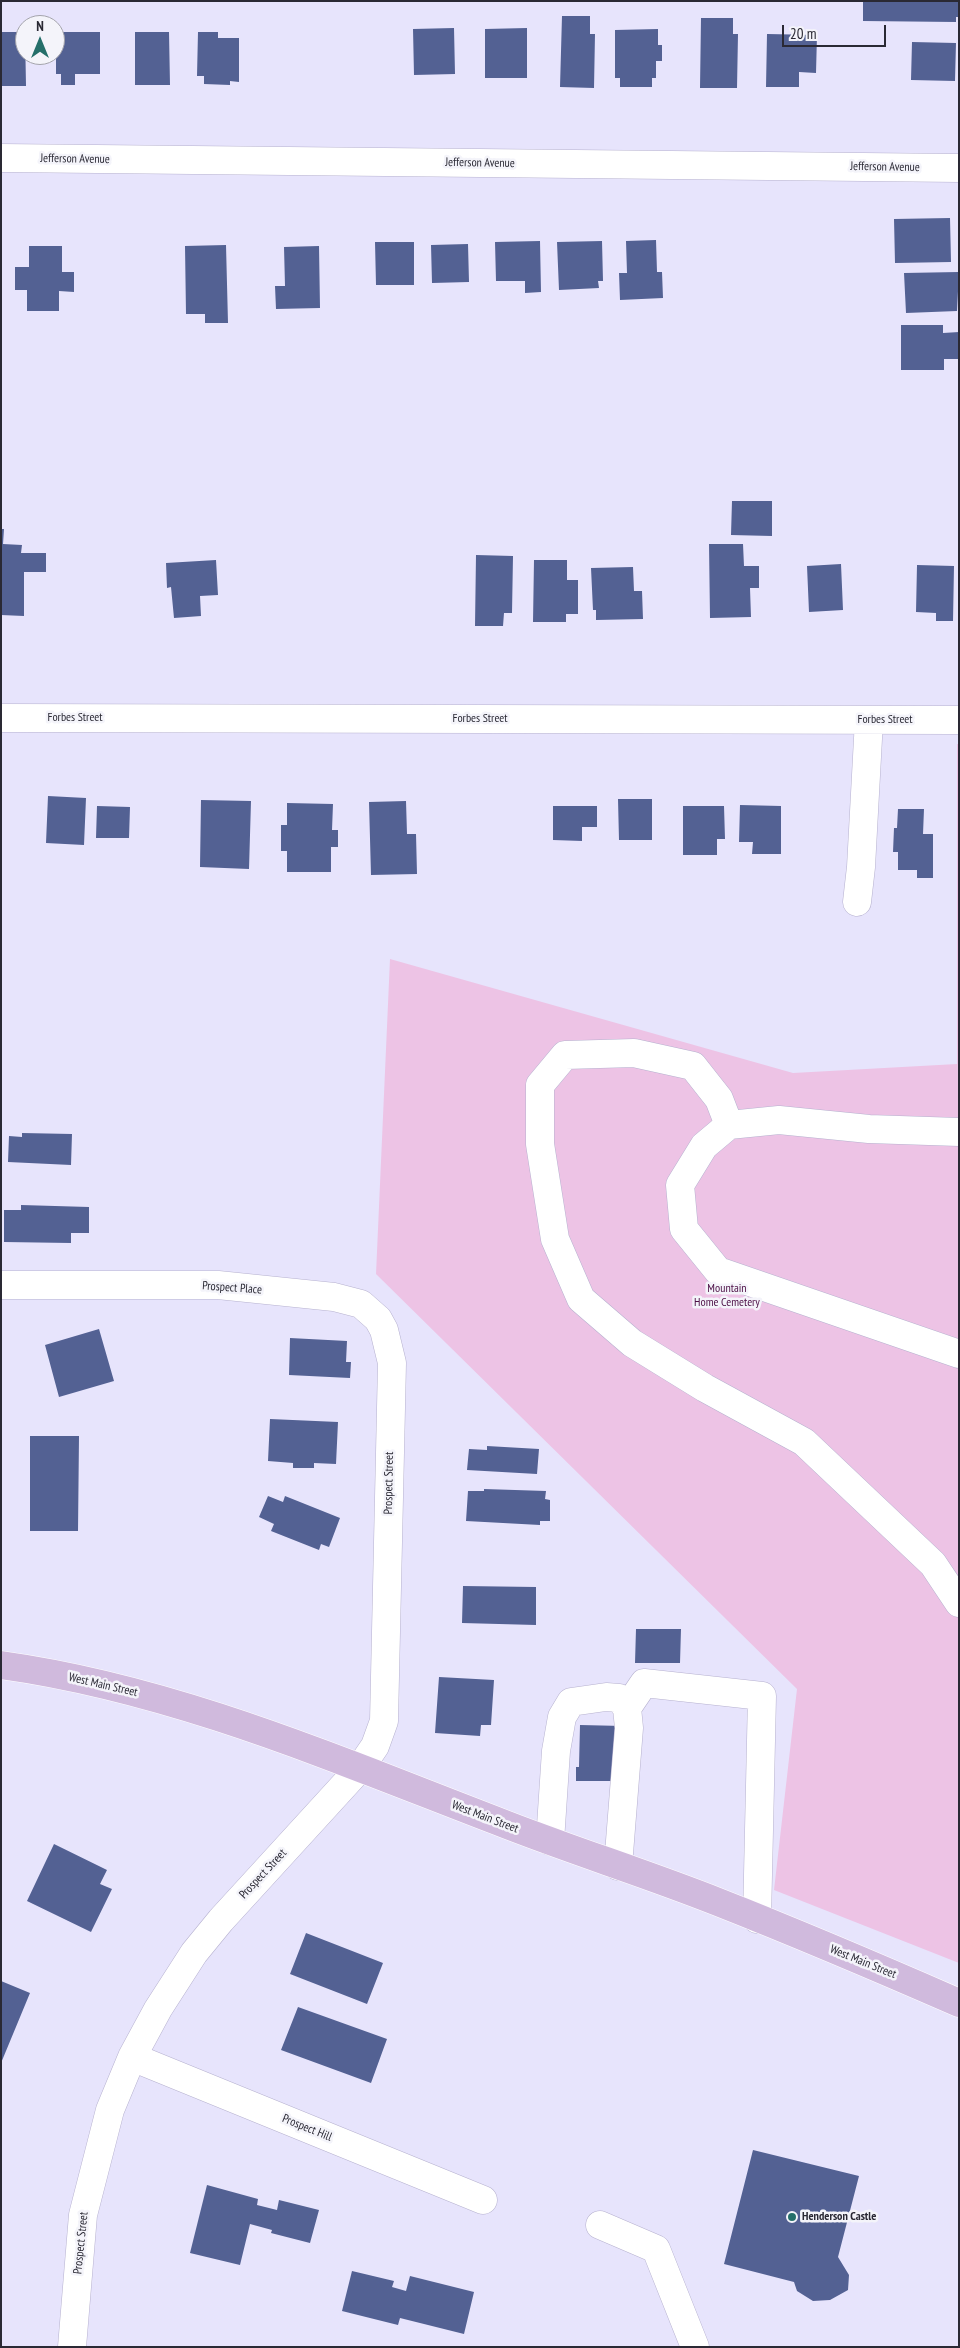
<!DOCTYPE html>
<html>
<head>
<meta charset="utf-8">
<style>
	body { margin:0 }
	#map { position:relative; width:960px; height:2348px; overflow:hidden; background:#e7e4fc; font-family:"PT Sans Narrow",sans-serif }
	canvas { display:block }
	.frame { position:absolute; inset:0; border:2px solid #2a2934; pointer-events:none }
	.north { position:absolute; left:15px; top:15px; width:50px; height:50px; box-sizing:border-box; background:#f4f4fa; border:1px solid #a3a3ab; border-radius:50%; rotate:0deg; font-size:14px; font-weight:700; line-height:20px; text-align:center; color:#2a2934 }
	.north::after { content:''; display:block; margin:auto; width:18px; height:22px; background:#256f6a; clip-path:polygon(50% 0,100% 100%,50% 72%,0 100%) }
	.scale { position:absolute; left:782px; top:25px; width:104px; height:22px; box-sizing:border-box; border:2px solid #2a2934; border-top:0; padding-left:6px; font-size:15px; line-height:18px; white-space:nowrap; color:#2a2934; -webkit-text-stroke:4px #f4f4fa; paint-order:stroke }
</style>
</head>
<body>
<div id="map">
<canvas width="960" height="2348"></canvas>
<div class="frame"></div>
<div class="north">N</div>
<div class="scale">20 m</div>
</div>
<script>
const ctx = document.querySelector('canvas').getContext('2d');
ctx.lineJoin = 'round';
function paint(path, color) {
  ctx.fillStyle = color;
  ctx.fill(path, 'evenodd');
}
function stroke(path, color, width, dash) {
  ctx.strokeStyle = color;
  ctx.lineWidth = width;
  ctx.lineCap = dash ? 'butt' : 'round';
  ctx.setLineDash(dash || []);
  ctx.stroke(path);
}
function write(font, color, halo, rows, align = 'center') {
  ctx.font = font + ' "PT Sans Narrow",sans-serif';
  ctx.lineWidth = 5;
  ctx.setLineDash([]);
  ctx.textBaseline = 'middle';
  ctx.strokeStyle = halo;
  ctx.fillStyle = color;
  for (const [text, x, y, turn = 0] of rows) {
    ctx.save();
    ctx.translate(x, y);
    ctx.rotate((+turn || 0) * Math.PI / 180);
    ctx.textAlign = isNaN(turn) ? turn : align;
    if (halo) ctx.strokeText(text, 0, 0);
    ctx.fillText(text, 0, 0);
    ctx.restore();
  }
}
paint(new Path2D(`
	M957,744h2v1219l-185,-73 23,-201 -421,-415 14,-315 403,114 164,-9z`), '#edc3e5');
paint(new Path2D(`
	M863,1h96v16h-3v5l-93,-1z
	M562,16h28v18h5l-1,54 -34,-1z
	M701,18h32v16h5l-1,54h-37z
	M454,28l1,46 -41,1 -1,-46z
	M527,28v50h-42v-49z
	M658,29v16h4v16h-6v17h-4v9h-32v-9h-5v-48z
	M1,32h24l1,54h-25z
	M56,32h44v42h-25v11h-14v-11h-5z
	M135,32h34l1,53h-35z
	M198,32h20v6h21v44l-9,-1v4l-26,-1v-8h-7z
	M767,34l50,1 -1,38 -17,-1v15h-33z
	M912,42l44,1 -1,38 -44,-1z
	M950,218l1,44 -56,1 -1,-44z
	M656,240l1,32h5l1,26 -43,2 -1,-27h8l-1,-32z
	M540,241l1,51 -16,1v-12h-29l-1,-39z
	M602,241l1,40h-5l1,7 -40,2 -2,-48z
	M375,242h39v43h-38z
	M468,244l1,38 -37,1 -1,-38z
	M226,245l2,78h-23v-9h-19l-1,-68z
	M29,246h33v26h12v20l-15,-1v20h-32v-21h-12v-23h14z
	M319,246l1,62 -44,1 -1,-23h10l-1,-39z
	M959,272l-2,39 -51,2 -2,-40z
	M901,325h42v8l16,-1v27h-15v11h-43z
	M732,501h40v35l-41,-1z
	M1,529h3l-1,15 19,1 -1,8h25v19h-22v44l-23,-1z
	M709,544h34l1,22h15v22h-9l1,29 -41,1z
	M476,555l37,1 -1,57h-8l-1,13h-28z
	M216,560l2,35 -18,1 1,20 -27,2 -3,-31 -4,1 -1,-25z
	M534,560h33v20h11v34h-12v8h-33z
	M841,564l2,46 -34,2 -2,-46z
	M917,565l37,1 -1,55h-17v-8l-20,-1z
	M633,567l1,24h8l1,28 -47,1v-10h-3l-2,-42z
	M48,796l38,2 -2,47 -38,-2z
	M618,799h34v41h-33z
	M201,800l50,1 -2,68 -49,-2z
	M406,801l1,33h9l1,40 -46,1 -2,-73z
	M287,803l46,1 -1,26h6v17h-7v25h-44v-21h-6v-26h6z
	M740,805l41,1v48h-29l1,-12h-14z
	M97,806l33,1 -1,31h-33z
	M553,806h44v21h-15v14l-29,-1z
	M683,806h41l1,33h-8v16h-34z
	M898,809h26l-1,25h10v44h-16v-8h-19v-18h-5l1,-24h3z
	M22,1133l50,1 -1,31 -63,-3 1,-26 13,1z
	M21,1205l68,2v26h-18v10l-67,-1v-32h17z
	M99,1329l15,52 -55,16 -14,-52z
	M290,1338l57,3 -1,21h5l-1,16 -61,-3z
	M270,1419l68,3 -2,42 -22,-1v5h-21v-5l-25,-2z
	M30,1436h49l-1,95h-48z
	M487,1446l52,3 -2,25 -70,-4 2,-21 18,1z
	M484,1489l62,2 -1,8 5,1v21h-10v4l-74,-4 2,-30h16z
	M268,1496l15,6 2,-6 55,22 -11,29 -8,-3 -2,6 -48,-19 3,-7 -15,-7z
	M463,1586l73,1v38l-74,-2z
	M636,1629h45l-1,34h-45z
	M439,1677l55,3 -3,45h-10l-1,11 -45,-3z
	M580,1725l43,1 -11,55h-36v-14h3z
	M54,1844l53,26 -7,14 12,5 -21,43 -64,-31z
	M306,1933l77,30 -16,41 -77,-30z
	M1,1981l29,12 -29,70z
	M298,2007l89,32 -16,44 -90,-33z
	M753,2150l106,26 -21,81 11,18 -1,15 -18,10 -17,1 -16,-10 -3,-9 -70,-18z
	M207,2185l51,14 -1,6 20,5 2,-10 40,10 -9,33 -39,-10 1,-3 -22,-6 -10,41 -50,-12z
	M352,2271l42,10 -2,6 14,4 4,-15 64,16 -10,42 -64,-16 -2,7 -56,-14z`), '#536193');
const minor = new Path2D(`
	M1,158l958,10
	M1,718l958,2
	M857,902l4,-35 8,-147
	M729,1125l-10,-26 -26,-33 -59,-13 -69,2 -25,30v59l15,95 26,60 51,44 73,45 99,54 129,122 26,39
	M959,1132l-90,-3 -90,-9 -50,5 -25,21 -24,39 4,44 34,42 241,83
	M1,1285h217l116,12 27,7 17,15 6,11 8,33 -8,358 -9,25 -15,22 -139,152 -27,33 -36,56 -26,48 -22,53 -27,105 -11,132
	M627,1708l17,-25 118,13 -5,223
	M550,1841l6,-90 6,-34 9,-15 35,-5 13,1 8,10 2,20 -11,138
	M132,2057l351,143
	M600,2225l56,24 39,98`);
const major = new Path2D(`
	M1,1665c173,24 334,94 496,156 73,29 148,52 221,81 81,32 161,66 241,101`);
stroke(minor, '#b6b1cf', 29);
stroke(major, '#fff', 29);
stroke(minor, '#fff', 28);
stroke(major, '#d0badd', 28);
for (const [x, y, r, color] of [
	[792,2217,5,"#256f6a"]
]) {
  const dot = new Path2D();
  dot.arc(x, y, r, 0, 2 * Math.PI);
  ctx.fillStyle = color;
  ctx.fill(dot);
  stroke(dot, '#f4f4fa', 2);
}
write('12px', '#2a2934', '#f4f4fa', [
	["Jefferson Avenue",75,159,1],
	["Jefferson Avenue",480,163,1],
	["Jefferson Avenue",885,167,1],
	["Forbes Street",75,718],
	["Forbes Street",480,719],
	["Forbes Street",885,720],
	["Prospect Place",232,1288,4],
	["Prospect Street",389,1483,-89],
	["West Main Street",103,1685,13],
	["West Main Street",485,1817,21],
	["Prospect Street",263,1874,-47],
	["West Main Street",863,1962,22],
	["Prospect Hill",307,2128,22],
	["Prospect Street",81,2243,-84]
]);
write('12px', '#4d1046', '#f4f4fa', [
	["Mountain",727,1289],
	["Home Cemetery",727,1303]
]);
write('bold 12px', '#2a2934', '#f4f4fa', [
	["Henderson Castle",802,2217]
], 'left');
</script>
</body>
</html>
